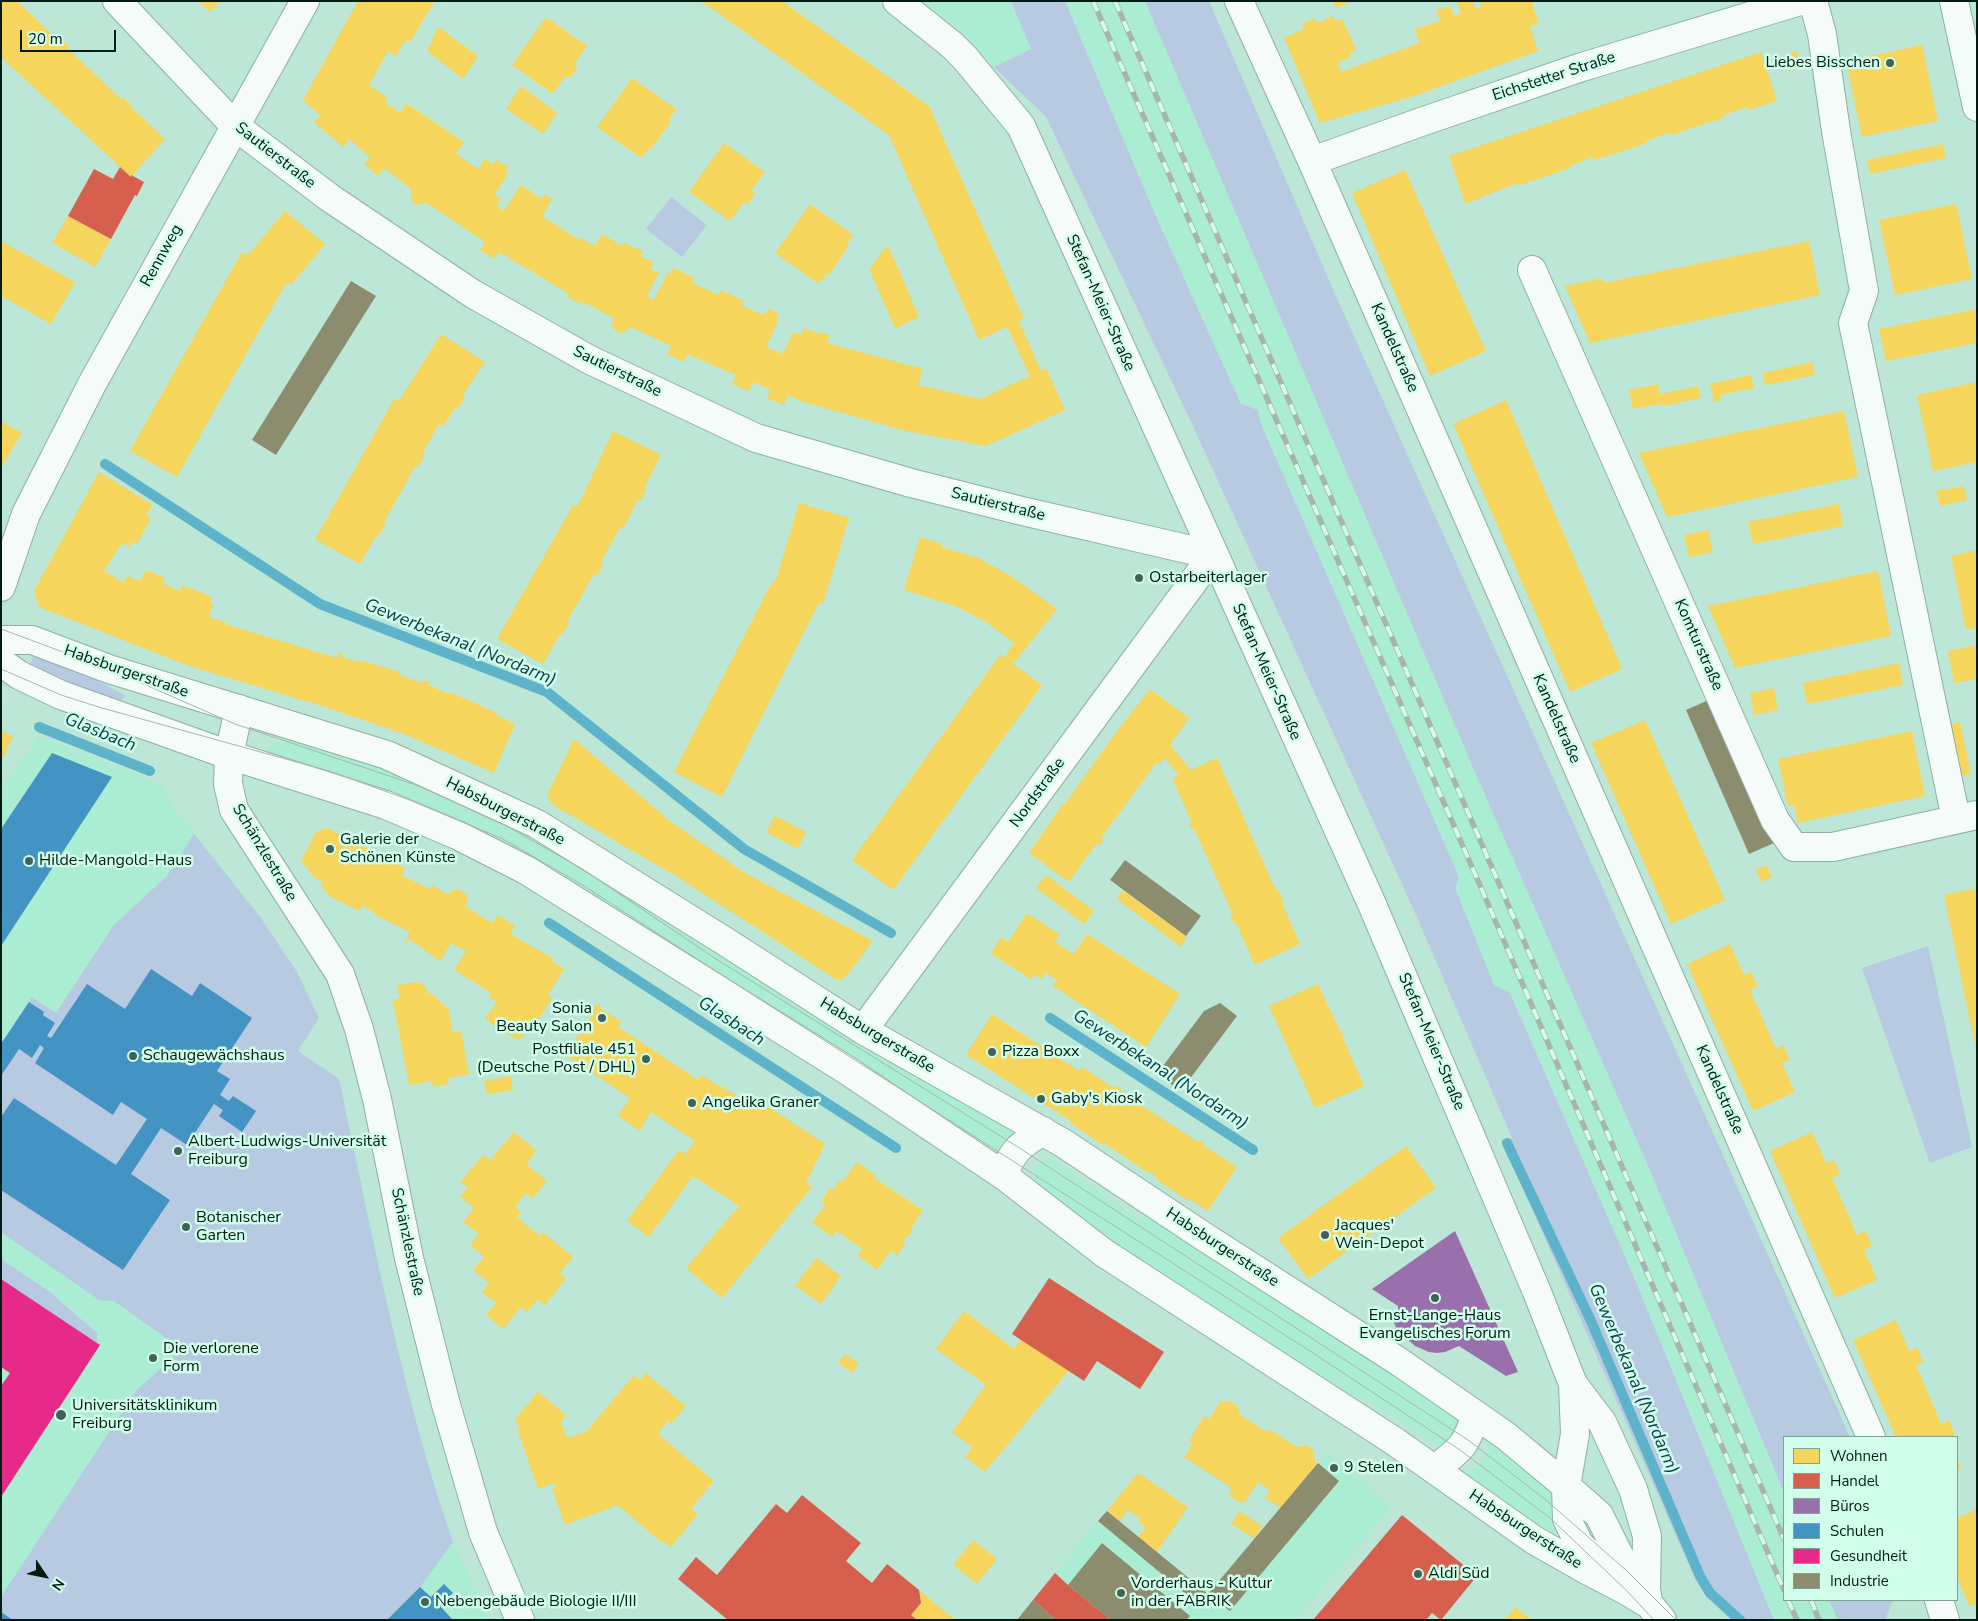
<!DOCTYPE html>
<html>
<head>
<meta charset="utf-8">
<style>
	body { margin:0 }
	#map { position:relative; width:1978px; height:1621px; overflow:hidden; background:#bce6d6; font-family:"Nunito Sans",sans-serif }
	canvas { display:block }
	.frame { position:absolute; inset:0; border:2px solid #001b11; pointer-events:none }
	.legend { position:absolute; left:1783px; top:1436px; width:175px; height:165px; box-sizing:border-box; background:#d1feeb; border:1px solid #7da394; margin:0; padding:6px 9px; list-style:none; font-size:15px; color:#001b11 }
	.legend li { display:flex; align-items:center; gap:10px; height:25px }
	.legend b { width:25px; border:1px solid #7da394 }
	.north { position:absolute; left:20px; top:1551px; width:50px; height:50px; -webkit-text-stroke:4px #d1feeb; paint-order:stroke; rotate:124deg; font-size:14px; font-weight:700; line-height:20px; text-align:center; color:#001b11 }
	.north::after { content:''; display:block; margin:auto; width:18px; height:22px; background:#001b11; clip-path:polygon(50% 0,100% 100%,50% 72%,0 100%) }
	.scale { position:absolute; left:20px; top:30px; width:96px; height:22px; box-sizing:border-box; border:2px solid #001b11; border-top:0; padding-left:6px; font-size:15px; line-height:18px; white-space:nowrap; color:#001b11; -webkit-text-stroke:4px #d1feeb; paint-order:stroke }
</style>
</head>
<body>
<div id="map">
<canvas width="1978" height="1621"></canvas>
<div class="frame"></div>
<ul class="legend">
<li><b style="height:14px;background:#f6d55c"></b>Wohnen</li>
<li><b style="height:14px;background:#d6604d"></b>Handel</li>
<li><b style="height:14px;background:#9970ab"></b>Büros</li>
<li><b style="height:14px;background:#4393c3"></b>Schulen</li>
<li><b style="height:14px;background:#e7298a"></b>Gesundheit</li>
<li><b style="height:14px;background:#8c8c6e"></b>Industrie</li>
</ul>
<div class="north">N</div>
<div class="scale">20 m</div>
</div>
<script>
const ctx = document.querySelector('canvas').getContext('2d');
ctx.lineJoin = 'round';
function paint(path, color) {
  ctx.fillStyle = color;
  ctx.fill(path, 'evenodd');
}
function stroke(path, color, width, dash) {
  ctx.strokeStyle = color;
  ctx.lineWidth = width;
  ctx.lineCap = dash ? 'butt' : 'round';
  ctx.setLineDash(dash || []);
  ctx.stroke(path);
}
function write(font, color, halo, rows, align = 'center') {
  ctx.font = font + ' "Nunito Sans",sans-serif';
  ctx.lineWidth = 5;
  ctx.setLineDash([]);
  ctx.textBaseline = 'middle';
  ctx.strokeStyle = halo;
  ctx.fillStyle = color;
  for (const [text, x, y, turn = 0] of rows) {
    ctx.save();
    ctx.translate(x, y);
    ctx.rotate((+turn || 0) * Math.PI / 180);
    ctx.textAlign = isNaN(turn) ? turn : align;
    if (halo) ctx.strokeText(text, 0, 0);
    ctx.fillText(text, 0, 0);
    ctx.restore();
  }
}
paint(new Path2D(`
	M922,1h89l20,48 -37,18 -34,-37z
	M1065,1h80l330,771 174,396 135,324v108h45l9,20h-64l-141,-345 -122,-282 -17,-8 -39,-97 4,-11 -198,-453 -3,-14 -17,-6 -87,-192z
	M38,736l124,49 8,17 91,116 36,54 22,46 -21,33 41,28 64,294 32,116 18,53 36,78h-488v-829z
	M293,737l108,35 90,39 291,177 191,121 44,23 -23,29 -434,-281 -297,-128 8,-8z
	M1051,1159l89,61 5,-8 307,196 6,14 -3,10 -8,10 -11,2 -69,-44 -21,-4 -231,-147 -81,-62 -1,-17 4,-5 8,-5z
	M1493,1438l60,47 -2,10v18l11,34 -101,-73 14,-6 6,-5z
	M1328,1454l63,53 -96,113h-278l81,-99 101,83z`), '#aaedd3');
paint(new Path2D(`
	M1011,1h54l89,211 87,192 17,6 3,14 198,453 -4,11 39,97 16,8 123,282 141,345h-43l-26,-25 -10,-16 -192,-436 9,-5 -95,-221 -224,-491 -147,-309 -52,-50 37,-18z
	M1145,1h64l126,293 515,1143h-66v55l-135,-324 -174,-396z
	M671,197l36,28 -25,32 -36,-28z
	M36,649l87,45 1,4 -3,2 -53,-14 -41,-15z
	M194,834l67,84 36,54 22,46 -21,33 41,28c33,155 62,312 114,463l-33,45 -33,33h-386v-23l135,-206 36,-33 8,-10 -66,-47 -15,-1 -98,-68v-188l31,-47 24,16 58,-88 53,-49z
	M1928,946l44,201 -42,16 -68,-195z
	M1,1259l49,33 47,41v10l-96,-64z
	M1829,1600h64l-8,20h-47z`), '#b8c9e2');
paint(new Path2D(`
	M1,1h16l42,40 2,-2 9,8 -2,2 53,50 2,-2 9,9 -1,1 34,32 -34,38 -130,-120z
	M198,1h22l-10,11z
	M358,1h77l-25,41 -4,-3 -10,17 -8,-5 -19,34 18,13 -2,4 15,11 6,-10 58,39 -8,12 22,15 7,-10 8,5 4,-4 12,8 -4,4 3,2 -14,21 7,5 -4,6 7,5 17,-26 21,14 3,-5 7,6 -10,16 37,24 1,-2 15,8 7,-12 20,12 2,-3 19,8 -2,5 13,7 -4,6 9,4 -12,23 7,4 14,-28 2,2 3,-6 22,10 -3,5 27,12 2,-5 23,11 -2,5 22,9 5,-7 10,6 -3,6 2,1 -12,26 17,7 10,-22 8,3 3,-7 16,6 1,-2 9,4 -3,7 96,26 -5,16 62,14 50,-23 -23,-49 -28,13 -90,-205 -188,-134h81l147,105 95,213 -5,2 22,50 5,-3 19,42 -79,36 -80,-15 -103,-29 -15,-7 -4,10 -17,-7 3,-9 -17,-7 -4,9 -17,-7 4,-9 -49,-21 -3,8 -17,-8 4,-8 -40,-19 -8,6 -6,-1 -5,-5 1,-9 -29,-16 -2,3 -14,-8 1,-3 -70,-42 -5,7 -14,-9 5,-8 -58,-39 -10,2 -6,-5v-11l-27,-21 -6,8 -14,-12 6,-7 -21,-18 -6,8 -29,-25 6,-7 -17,-15z
	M1333,1h19l-16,7z
	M1460,1h13l2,8 6,-2 -1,-6h56l-4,2 7,20 -9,3 8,25 -124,45 -94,27 -36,-85 20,-9 -2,-5 13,-6 2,5 16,-7 3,6 6,-3 14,30 -6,4 1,4 -13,5 3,10 78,-29 -4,-14 25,-8 -4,-11 14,-4 4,9 7,-1 -4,-12z
	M546,17l41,29 -13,18 4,3 -8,11 -4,-3 -13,19 -41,-29z
	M438,27l40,29 -15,23 -36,-28z
	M1922,45l16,76 -76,16 -16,-76z
	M1797,51l5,16 -12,4 -5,-17z
	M1761,52l16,49 -29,9 -1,-3 -23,8v3l-26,8 -26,9 -1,-3 -25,9 1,2 -52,17 -1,-3 -25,9 1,2 -53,18v-3l-52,21 -16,-48z
	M632,78l44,31 -7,11 2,2 -20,27 -2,-1 -8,10 -44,-31z
	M521,86l36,27 -14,21 -37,-25z
	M724,143l41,29 -14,19 4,3 -7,10 -4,-2 -14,19 -41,-29z
	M1943,144l3,14 -76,16 -3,-14z
	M1405,170l81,181 -56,25 -78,-183z
	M810,204l43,31 -7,11 2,1 -19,28 -2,-2 -8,11 -44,-31z
	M1956,204l16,75 -77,16 -16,-75z
	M285,211l40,33 -34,41 -3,-3 -3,3 -108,192 -47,-26 112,-199 6,3z
	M68,216l43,23 -16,28 -43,-24z
	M1,241l74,41 -24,42 -50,-28z
	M1809,241l11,54 -230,48 -25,-57 37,-8 1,5z
	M888,245l31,72 -24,11 -26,-59z
	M1977,309v34l-91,18 -7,-32z
	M441,334l44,28 -23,34 3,2 -7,10 -2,-1 -13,19 -4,-2 -17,30 3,1 -7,12 -2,-2 -32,57 2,1 -8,14 -2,-1 -16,28 -44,-24v-2l78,-139 5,2z
	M1812,362l3,13 -50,10 -3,-12z
	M1751,375l3,13 -34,7 1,5 -7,2 -4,-18z
	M1977,382v80l-44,9 -16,-76z
	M1658,384l2,10 38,-8 3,12 -38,8 -1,-2 -29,5 -4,-19z
	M1506,400l116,269 -52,23 -117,-268z
	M1844,411l14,66 -191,40 -28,-64z
	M1,421l21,12 -21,35z
	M613,431l48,24 -17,33 3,1 -7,12 -2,-1 -15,29 -3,-2 -19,35 3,1 -7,13 -3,-2 -27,48 2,1 -6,11 -2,-1 -18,31 -46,-25 76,-134 5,1z
	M99,472l54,33 -7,10 5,3 -14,26 -5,-2 -3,5 -7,-4 -18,28 20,12 3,-7 13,5 6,-11 19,8 -2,6 17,7 3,-6 29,12 -2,6 3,2 -4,12 17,5 -1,2 112,34 2,-5 4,1 -1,3 18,5v-2l40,12 -1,3 23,8 2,-3 6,2 -2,3 21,9 1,-2 47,21 -1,2 19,9 -21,49 -90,-39 -85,-29 -130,-39 -150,-59 -5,-16z
	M1964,486l3,14 -27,6 -4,-15z
	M799,503l50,15 -26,86 -4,-2 -97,195 -48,-25 98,-190 3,1z
	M1839,504l4,22 -90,18 -5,-22z
	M1708,530l5,22 -24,5 -5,-22z
	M920,537l22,7 -1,3 37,11 33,18 46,33 -44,55 29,21 -149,205 -41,-30 148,-205 4,3 10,-15 -28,-21 -28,-15 -54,-17z
	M1977,550v78l-11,2 -15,-74z
	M1878,571l13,65 -156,32 -27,-62z
	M1977,645v34l-23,4 -6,-32z
	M1899,663l4,22 -96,19 -4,-21z
	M1774,688l4,22 -24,5 -4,-22z
	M1150,689l39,29 -19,27 21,25 26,-12 59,133 2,-2 6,13 -2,1 18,41 -45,21 -20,-44h-3l-2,-5 3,-1 -39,-87 -3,1 -2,-5 3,-1 -20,-45 7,-2 -14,-18 -5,6 -3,-2 -56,76 3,2 -4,5 -3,-2 -28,39 -40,-29 34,-49 1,1 50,-70z
	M1645,720l80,180 -54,24 -80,-181z
	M1960,722l11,52 -15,3 -10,-52z
	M1,731l12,5 -12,26z
	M1912,731l13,65 -127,27 -4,-18 -6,1 -10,-47z
	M574,739l97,83 74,51 128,68 -28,37 -5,2 -5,-1 -159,-103 -123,-71 -4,-5 -1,-7z
	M775,816l31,16 -8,17 -32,-17z
	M327,828l78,40 -3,8 28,13 2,-4 16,10 3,-4 7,-2 8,5 2,8 -3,4 27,17 6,-8 17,11 -5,8 43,24 -2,2 13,9 -16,26 4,3 -19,31 -5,-3 -9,15 -34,-22 12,-17 -8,-5 2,-4 -37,-23 12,-19 -15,-8 -11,18 -31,-22 -3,5 -2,-1 6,-11 -29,-14 -19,-13 -3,6 -30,-15 -8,-11 2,-3 -8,-4 -14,-17 15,-29z
	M1767,865l5,12 -11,5 -5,-12z
	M1046,875l48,36 -10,13 -48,-36z
	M1977,888v161l-1,1 -32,-155z
	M1123,890l64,47 -6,10 -64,-48z
	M1027,913l33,22 -5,7 19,12 13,-20 93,60 -34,53 -93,-61 4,-6 -12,-7 -4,6 -7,-4 -3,4 -40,-25 10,-17 7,5z
	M1730,944l14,31 7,-3 7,15 -8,3 26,59 7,-4 7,15 -8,3 13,29 -42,19 -66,-147z
	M416,982l9,3 3,9 3,-1 18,17 4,23 8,-2 8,43 -21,4 1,6 -16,3 -1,-6 -23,4 -16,-85 7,-2 -3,-13z
	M1318,984l22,47 1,-1 3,8h-1l21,48 -49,22 -46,-102z
	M600,1004v4l22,14 -4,5 80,53 3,-5 45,26 4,-6 75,49 -19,39 6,4 -90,111 -36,-30 53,-62 -46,-30 -44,61 -22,-16 52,-71 7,4 9,-13 -44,-29 -11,19 -22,-15 12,-18 -65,-43 29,-43 -2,-2 3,-5z
	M992,1014l87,57 3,-4 32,21 2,-2 6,4 -1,2 77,50 1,-2 7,5 -2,1 33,21 -29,44 -18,-12 -1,2 -32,-21 1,-2 -12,-8 -1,1 -41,-28 -1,2 -33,-22 1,-2 -105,-66z
	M511,1076l2,14 -26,4 -3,-13z
	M514,1132l23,19 -11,13 21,17 -15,18 -6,-6 -11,14 6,5 -4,5 22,19 4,-4 30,25 -13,16 6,6 -21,26 -7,-6 -11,13 -6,-5 -18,22 -17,-14 10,-12 -14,-11 7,-9 -16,-13 11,-13 -14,-12 9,-11 -16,-12 11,-14 -14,-11 8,-10 -8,-5 23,-27 7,5z
	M1812,1132l14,31 8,-3 6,14 -8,4 25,57 8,-4 7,15 -8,4 13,30 -42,18 -65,-147z
	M1406,1146l30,42 -128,91 -30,-41z
	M857,1162l19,14 -2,2 49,32 -12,19v4l-8,7 3,2 -9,14 -6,-5 -14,19 -20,-15 5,-6 -14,-10 -12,-8 -4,6 -20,-15 14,-18 -5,-3 10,-14 4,4 1,-8 8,-3z
	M816,1258l25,18 -20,28 -26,-18z
	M964,1311l50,38 10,-14 46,34 -85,103 -20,-15 7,-10 -20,-15 34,-47 -50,-36z
	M1896,1320l13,31 8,-4 6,15 -7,3 25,59 8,-4 6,15 -5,2h-54l-43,-97z
	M845,1354l14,10 -7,9 -14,-10z
	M645,1373l41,33 -15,18 -3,-3 -10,13 56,47 -23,28 7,5 -27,33 -7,-6 -2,2 -44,-38 -53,20 -13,-37 4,-1 -2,-4 -16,6 -21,-60 3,-1 -5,-9 23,-27 28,23 -5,7 6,16 19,-6 48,-57 6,5z
	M1230,1401l8,5 2,9 27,17 1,-3 29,18 10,-2 7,5 1,12 3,1 -37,45 -16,-10 5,-8 -12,-8 -13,20 -4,1 -11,-7 -1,-4 3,-4 -48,-31 9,-14 -4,-2 15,-25 5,3 11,-17z
	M1957,1458l4,10 -4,2z
	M1138,1473l50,34 -31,45 -19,-15 8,-9 -7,-6 2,-3 -13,-9 -9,11 -12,-10z
	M1977,1509v96l-8,1 -12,-29v-59z
	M1239,1511l23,15 -7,13 -24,-15z
	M973,1540l24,19 -20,25 -24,-19z
	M919,1590l36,30h-38l-6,-5 10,-12z
	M1515,1607l16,13h-26z`), '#f6d55c');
paint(new Path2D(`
	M120,167l11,10v-2l13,7 -7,14 -2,-1 -24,44 -43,-23 26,-47 19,10z
	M1049,1278l115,74 -24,37 -43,-28 -13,20 -72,-47z
	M802,1495l59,48 -15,18 26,22 15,-19 32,26 2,13 -10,12 6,5h-189l-50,-41 18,-22 21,18 59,-71 11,9z
	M1402,1515l75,61 -36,44 -9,-7 -6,7h-113z
	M1055,1573l13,12 43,35h-55l-23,-20z`), '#d6604d');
paint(new Path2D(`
	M1455,1231l63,141 -12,4 -47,-30 -14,6 -8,1 -8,-1 -14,-6 -12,-11 -4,1 -5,-14 4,-2v-14l-26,-17z`), '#9970ab');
paint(new Path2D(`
	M52,753l60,24 -111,169v-117z
	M151,969l41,27 8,-13 52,35 -35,53 13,8 -10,16 9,6 4,-5 23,15 -14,21 -23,-16 4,-6 -9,-6 -27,41 -26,-17 -30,46 39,26 -47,70 -122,-80v-73l13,-19 102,67 31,-46 -26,-17 -8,13 -78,-52 9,-15 -4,-3 -8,13 -13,-9 -18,27v-32l28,-42 15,10 -1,3 12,8 -8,13 4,2 36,-54 38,25z
	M444,1584l9,9 -13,13 13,14h-66l33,-33 11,10z
	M1,1612l12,8h-12z`), '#4393c3');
paint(new Path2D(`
	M1,1279l99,66 -99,152v-111l9,-13 -9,-6z`), '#e7298a');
paint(new Path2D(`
	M351,281l25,15 -100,159 -24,-15z
	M1711,699l63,144 -25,11 -63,-144z
	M1125,860l76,56 -15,20 -76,-56z
	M1220,1003l17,13 -48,64 -3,-2 -8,11 -21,-15 47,-63z
	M1318,1463l21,18 -109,130 -22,-17z
	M1107,1511l101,83 -9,11 -101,-84z
	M1102,1543l88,73 -4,4h-75l-43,-35z
	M1033,1600l23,20h-39z`), '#8c8c6e');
stroke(new Path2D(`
	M105,464l215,140 227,88 197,157 147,84
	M39,727l111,44
	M549,923l347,225
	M1050,1018l203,132
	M1507,1143l84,178 109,255 10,17 30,27`), '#5db3c9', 10);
const minor = new Path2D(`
	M117,1l118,125 95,72 143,96 117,66 166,78 155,45 111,28 191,44 -350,475
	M1239,1l73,160 559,1276
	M1813,1l9,33 14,97 28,160 -11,32 103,496
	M1954,1l23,106
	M1312,161l109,-39 161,-55 218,-66
	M1532,270l243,550 19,27h39l144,-32
	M1,587l25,-73 66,-130 213,-383
	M239,709l-10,46 -1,29 6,26 106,164 19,55 18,70 32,159 36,143 38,131 37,88
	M1939,1600l6,20`);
const major = new Path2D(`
	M897,1l55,44 13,13 56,68 350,776 166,390 36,92 2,50 -9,52 1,33 12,25 26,25
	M1,640h31l77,29 278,86 150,69 189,118 137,88 200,113 140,93 195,125 78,54 30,21 60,50 33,29 28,56 22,33 13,16
	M1,662l18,13 42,20 168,60 157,50 71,30 69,35 319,199 158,106 101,78 290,188 140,99 51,29 42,22 18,11
	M1003,1175c11,-26 16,-29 40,-44
	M1573,1384l29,38 31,67 14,47 -1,53 2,12
	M1435,1469c27,-21 30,-22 41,-54`);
stroke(minor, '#8eafa2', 30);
stroke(major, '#8eafa2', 30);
stroke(minor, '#f5fbf9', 28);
stroke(major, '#f5fbf9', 28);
stroke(new Path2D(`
	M1,629l108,40 126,55 184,62 86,39 79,45 132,89 302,188 450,293 78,60 81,71 49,49
	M1,669l60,26 41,13 227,63 78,28 96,40 81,47 127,82 596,381 153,101 90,68 77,73 27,29`), '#a9b4b0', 1);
const rail = new Path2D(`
	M1093,1l386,882 305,707
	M1115,1l669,1538
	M1788,1600l9,20
	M1811,1600l8,20`);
stroke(rail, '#a9b4b0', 5.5);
stroke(rail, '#d1feeb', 4, [11]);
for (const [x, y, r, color] of [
	[1890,63,5,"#426256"],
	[1139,578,5,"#426256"],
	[330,849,5,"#426256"],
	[29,861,5,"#426256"],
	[602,1018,5,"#426256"],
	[992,1052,5,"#426256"],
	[133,1056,5,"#426256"],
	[646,1059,5,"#426256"],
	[1041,1099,5,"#426256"],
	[692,1103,5,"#426256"],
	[178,1151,5,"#426256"],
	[186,1227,5,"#426256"],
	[1325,1235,5,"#426256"],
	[1435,1298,5,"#426256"],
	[153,1358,5,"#426256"],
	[61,1415,6,"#426256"],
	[1334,1468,5,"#426256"],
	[1418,1574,5,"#426256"],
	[1121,1593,5,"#426256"],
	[425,1602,5,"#426256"]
]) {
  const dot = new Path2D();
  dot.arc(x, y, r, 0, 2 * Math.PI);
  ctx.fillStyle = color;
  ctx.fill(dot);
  stroke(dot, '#d1feeb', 2);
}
write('16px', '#001b11', '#d1feeb', [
	["Liebes Bisschen",1880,63,"right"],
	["Ostarbeiterlager",1149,578],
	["Galerie der",340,840],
	["Schönen Künste",340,858],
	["Hilde-Mangold-Haus",39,861],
	["Sonia",592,1009,"right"],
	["Beauty Salon",592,1027,"right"],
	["Postfiliale 451",636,1050,"right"],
	["(Deutsche Post / DHL)",636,1068,"right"],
	["Pizza Boxx",1002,1052],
	["Schaugewächshaus",143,1056],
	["Gaby's Kiosk",1051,1099],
	["Angelika Graner",702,1103],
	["Albert-Ludwigs-Universität",188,1142],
	["Freiburg",188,1160],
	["Botanischer",196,1218],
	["Garten",196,1236],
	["Jacques'",1335,1226],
	["Wein-Depot",1335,1244],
	["Ernst-Lange-Haus",1435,1316,"center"],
	["Evangelisches Forum",1435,1334,"center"],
	["Die verlorene",163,1349],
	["Form",163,1367],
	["Universitätsklinikum",72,1406],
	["Freiburg",72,1424],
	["9 Stelen",1344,1468],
	["Aldi Süd",1428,1574],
	["Vorderhaus - Kultur",1131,1584],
	["in der FABRIK",1131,1602],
	["Nebengebäude Biologie II/III",435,1602]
], 'left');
write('16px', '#001b11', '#d1feeb', [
	["Eichstetter Straße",1554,77,-18],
	["Sautierstraße",275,156,38],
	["Rennweg",162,256,-61],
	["Stefan-Meier-Straße",1100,303,66],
	["Kandelstraße",1394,348,66],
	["Sautierstraße",617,372,26],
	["Sautierstraße",998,505,14],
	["Komturstraße",1698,645,66],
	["Habsburgerstraße",126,672,19],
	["Stefan-Meier-Straße",1266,672,66],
	["Kandelstraße",1556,719,66],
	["Nordstraße",1038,793,-54],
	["Habsburgerstraße",505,812,27],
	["Schänzlestraße",264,853,59],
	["Habsburgerstraße",877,1036,31],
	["Stefan-Meier-Straße",1431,1042,67],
	["Kandelstraße",1719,1090,66],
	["Schänzlestraße",407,1242,78],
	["Habsburgerstraße",1222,1248,33],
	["Habsburgerstraße",1525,1530,33]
]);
write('italic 18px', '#0e3b4c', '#d1feeb', [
	["Gewerbekanal (Nordarm)",460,643,22],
	["Glasbach",100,733,22],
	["Glasbach",731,1022,33],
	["Gewerbekanal (Nordarm)",1160,1070,33],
	["Gewerbekanal (Nordarm)",1633,1379,67]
]);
</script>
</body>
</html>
